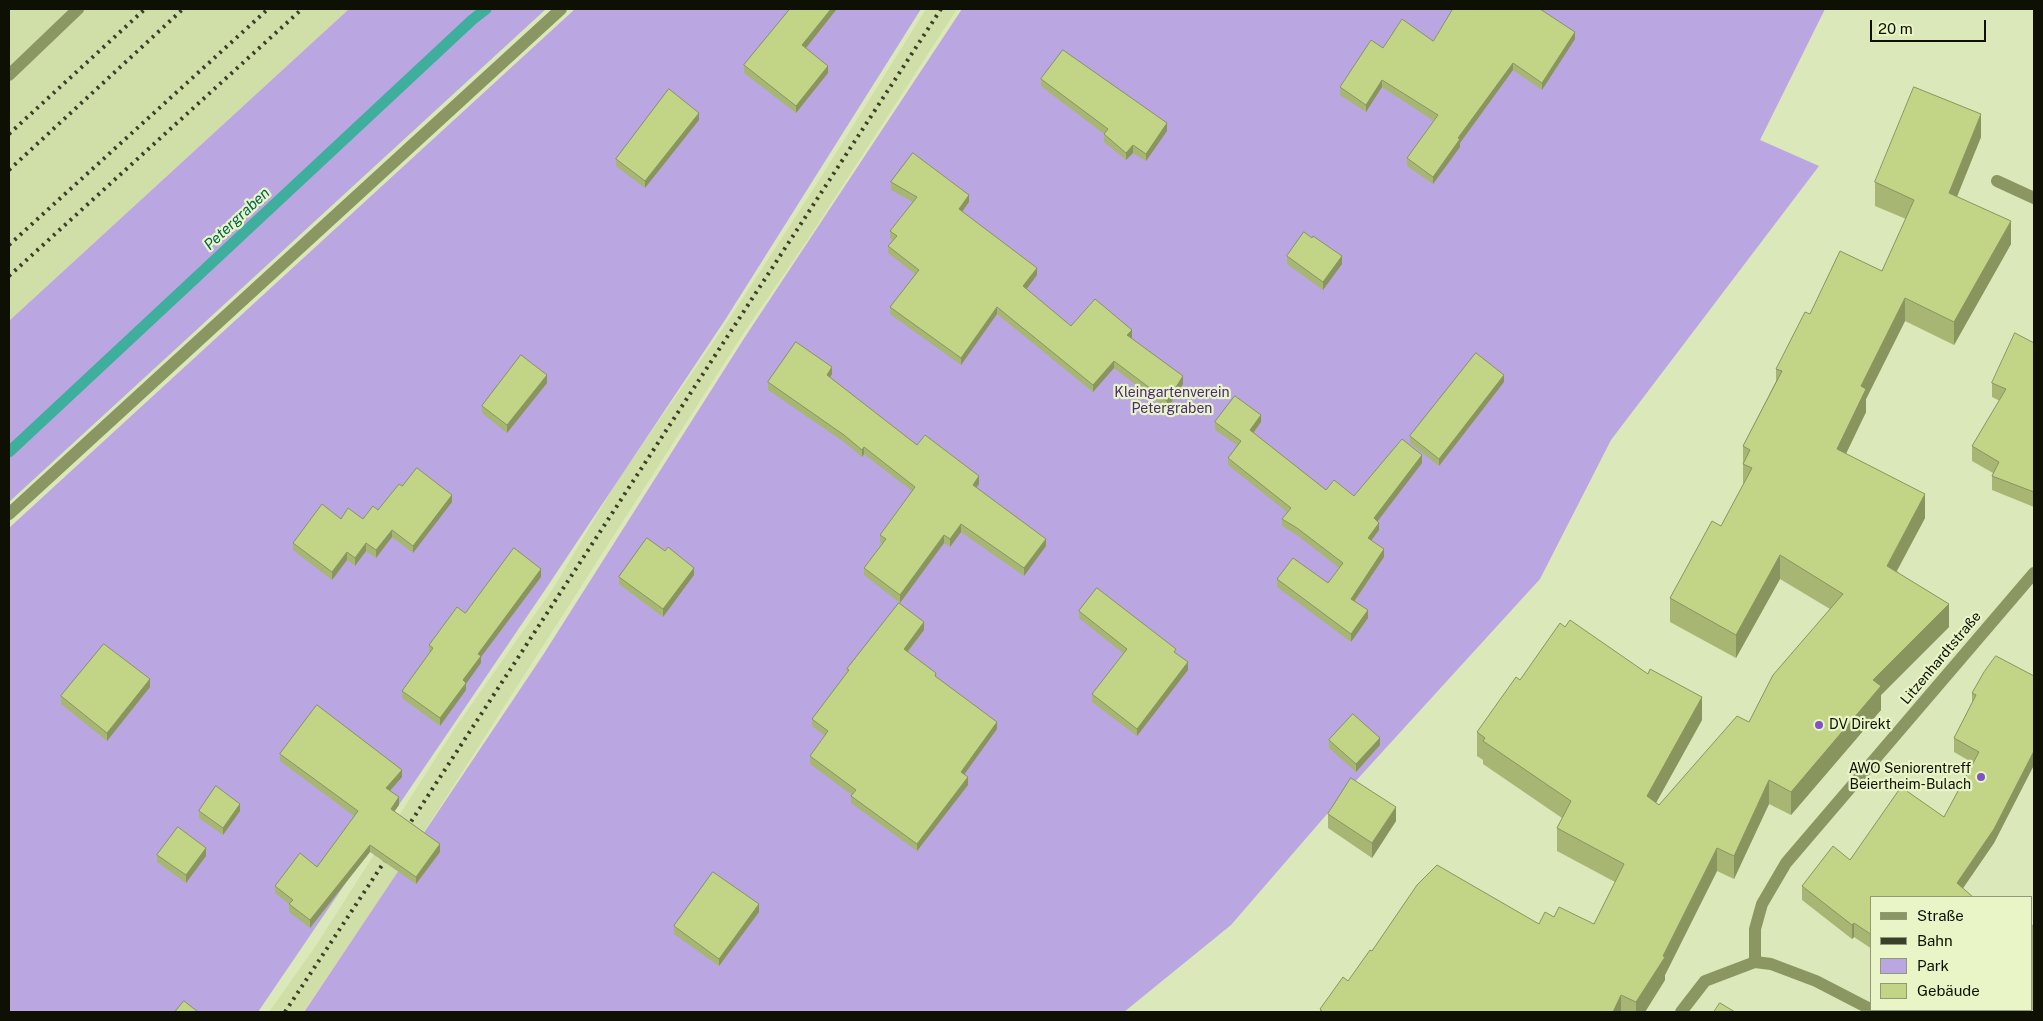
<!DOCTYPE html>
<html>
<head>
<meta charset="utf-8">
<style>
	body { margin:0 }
	#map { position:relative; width:2043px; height:1021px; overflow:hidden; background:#dbe8b9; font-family:"Public Sans",sans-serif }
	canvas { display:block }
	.frame { position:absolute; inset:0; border:10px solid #0d1002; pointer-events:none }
	.legend { position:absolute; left:1870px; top:896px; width:162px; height:115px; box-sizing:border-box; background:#e9f5c6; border:1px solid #919978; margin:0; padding:6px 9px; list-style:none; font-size:15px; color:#0d1002 }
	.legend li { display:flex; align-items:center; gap:10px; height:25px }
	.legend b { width:25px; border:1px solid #919978 }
	.scale { position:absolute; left:1870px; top:20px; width:116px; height:22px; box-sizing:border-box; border:2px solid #0d1002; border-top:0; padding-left:6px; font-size:15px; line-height:18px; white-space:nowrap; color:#0d1002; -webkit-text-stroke:4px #e9f5c6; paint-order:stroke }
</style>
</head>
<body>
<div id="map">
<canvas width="2043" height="1021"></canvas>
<div class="frame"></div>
<ul class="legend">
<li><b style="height:6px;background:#8b9763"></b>Straße</li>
<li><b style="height:6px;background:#3a3f2a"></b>Bahn</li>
<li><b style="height:14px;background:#baa6e1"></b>Park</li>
<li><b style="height:14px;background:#c2d586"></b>Gebäude</li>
</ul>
<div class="scale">20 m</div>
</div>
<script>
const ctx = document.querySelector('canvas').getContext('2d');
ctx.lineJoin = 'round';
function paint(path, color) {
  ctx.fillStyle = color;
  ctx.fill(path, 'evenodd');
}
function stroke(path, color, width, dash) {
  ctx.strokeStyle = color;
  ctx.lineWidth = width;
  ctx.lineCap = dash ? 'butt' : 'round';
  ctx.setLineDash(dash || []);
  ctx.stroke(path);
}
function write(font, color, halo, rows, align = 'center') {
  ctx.font = font + ' "Public Sans",sans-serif';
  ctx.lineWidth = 4.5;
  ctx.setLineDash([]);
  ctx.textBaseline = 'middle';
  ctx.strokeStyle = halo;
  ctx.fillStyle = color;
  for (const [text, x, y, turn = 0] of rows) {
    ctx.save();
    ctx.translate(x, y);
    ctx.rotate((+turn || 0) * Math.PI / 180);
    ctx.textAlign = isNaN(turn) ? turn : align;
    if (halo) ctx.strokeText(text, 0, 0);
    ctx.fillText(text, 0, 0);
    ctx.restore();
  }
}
paint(new Path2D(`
	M9,9h340l-340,312z
	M926,9h31l-149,230 -67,98 -348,543 -90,132h-34l46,-65 140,-219 97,-138 66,-110 110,-159 83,-128z`), '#d0dea8');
paint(new Path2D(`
	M349,9h197l-537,493v-181z
	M575,9h346l-196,311 -178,267 -289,425h-249v-484z
	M962,9h863l-65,131 59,26 -208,274 -71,139 -187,205 -122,141 -107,87h-820l239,-357 202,-318z`), '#baa6e1');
stroke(new Path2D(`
	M9,452l463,-432 14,-11`), '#3daf9c', 11);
stroke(new Path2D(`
	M9,75l69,-66
	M1997,181l37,17
	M9,514l552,-505`), '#8b9763', 12);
stroke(new Path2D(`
	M1755,962v-33l7,-25 24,-41 248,-290`), '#8b9763', 12);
stroke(new Path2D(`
	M1681,1012l24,-31 50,-19 16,2 45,17 60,31`), '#8b9763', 12);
stroke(new Path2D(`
	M9,134l136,-125
	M9,170l174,-161
	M9,245l259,-236
	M9,276l293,-267
	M403,834l538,-825
	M285,1012l107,-162`), '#3a3f2a', 4, [2.5, 5]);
paint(new Path2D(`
	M836,9v1l-30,38 22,25 -32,40 -52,-40v-8z
	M1575,39l-33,51 -29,-20 -53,73v4l-27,37 -26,-18v-8l27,-37 -52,-34 -16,25 -26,-17v-8l43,-39 50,-7z
	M1041,79l126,52 -21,30 -13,-8 -7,7 -22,-18v-8l-63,-48z
	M699,120l-54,68 -29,-22v-7z
	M1981,137l-24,60 54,47 -57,101 -49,-24 -39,78v13l-20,42 79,64 -28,53 52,56 -68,68v15l-90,105 -22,-11 -35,75 -17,-8 -52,104v5l-20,32h-325v-3l28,-28 24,-30 167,-27 15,-7 40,7 21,-42 -58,-31v-23l5,-10 -79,-54v-4l-6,-4v-24l43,-52 182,40 -46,83 3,2 90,-83 81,-113 -50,-30 -44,79 -66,-36v-24l51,-72 22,-41v-39l33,-65v-12l34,-55 72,-43 24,-52 -31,-13v-24z
	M891,182l78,20 -7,9 75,64 -11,14 45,37 61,11 -1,1 52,46 -16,25 -53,-41 -21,24 -96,-78 -36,51 -71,-51v-7l25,-33 -27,-21v-7l5,-6 -3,-2v-7l23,-29 -22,-12z
	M1287,256l55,8 -19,26 -36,-26z
	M2034,343v164l-42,-17v-14l1,-3 -21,-12v-15l28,-45 -8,-4v-14z
	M832,374l-2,3 87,68 62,39 -3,3 70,59 -22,30 -63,-44 -11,15 -6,-4 -44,60 -36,-28v-7l18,-24 -2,-2v-7l32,-44 -48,-37 -2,3 -18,-15 -76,-52v-8z
	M1504,382l-65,84 -29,-23v-7z
	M547,383l-40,50 -25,-20v-7z
	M1215,422h46l-7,11 72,57 28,6 68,-33 -45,58 2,9 -8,10 13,17 -29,44 13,17 -17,24 -74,-55v-8l51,4 11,-15 -42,-33 -15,-9v-7l5,-7 -59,-47v-7l9,-13 -22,-15z
	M402,486l50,16 -39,51 -21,-16 -16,21 -10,-7 -11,15 -8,-6 -15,20 -39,-30v-7l48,-24h22l15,-9z
	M694,575l-31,42 -44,-33v-7z
	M541,577l-60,80v6l-15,20v7l-26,36 -38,-28v-7l27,-38v-8l36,-32z
	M1079,611l97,42 12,17 -51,66 -45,-34v-8l32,-40 -45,-36z
	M924,630l-16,22 89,77 -33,45 4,11 -51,66 -66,-48v-7l1,-1 -42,-31v-8l15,-20 -13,-10v-7l35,-47v-3z
	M2034,676v89l-40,78 -31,45 -91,9v52l-18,-12 -2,2 -50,-39v-14l48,-26 94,-43 29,-54 -19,-11v-14l18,-35v-10z
	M150,687l-43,54 -46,-37v-8z
	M1329,740l51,5 -24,27 -27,-24z
	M280,754l122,23 -12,14 9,14 -5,6 46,41 -24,32 -46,-32 -60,76 -21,-16v-8l-14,-11v-7l42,-19 37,-51 -74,-55z
	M199,811h41l-17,24 -24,-17z
	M1328,814l68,7 -24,37 -44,-30z
	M157,855l49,1 -20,27 -29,-21z
	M759,912l-40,54 -45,-32v-8z`), '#a7b773');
paint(new Path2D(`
	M831,9h5v1l-34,43v-8z
	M1575,32v7l-33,51v-7z
	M1513,63v7l-53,73v4l-27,37v-7l25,-39z
	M828,66v7l-32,40v-7z
	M1382,80v7l-16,25v-7z
	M699,113v7l-54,68v-7z
	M1981,114v23l-32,79v-23z
	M1167,123v8l-21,30v-7z
	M1133,145v8l-7,7v-7z
	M969,195v7l-10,14v-7z
	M2011,221v23l-57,101v-23z
	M1342,256v8l-19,26v-8z
	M1037,268v7l-14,19v-8z
	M1905,298v23l-39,78v13l-29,60v-23l24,-63z
	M997,307v7l-36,51v-7z
	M1132,330v7l-5,6v-8z
	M1114,361v7l-21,24v-7z
	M832,367v7l-5,8v-7z
	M547,375v8l-40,50v-8z
	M1504,375v7l-65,84v-7z
	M1183,376v8l-16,25v-8z
	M1261,415v7l-11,15v-7z
	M864,447v7l-2,3v-7z
	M1422,455v8l-48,63v-8z
	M979,476v8l-6,8v-7z
	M1925,494v24l-38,71v-23z
	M452,495v7l-39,51v-7z
	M1379,523v7l-11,15v-7z
	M961,524v8l-11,15v-8z
	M392,530v7l-16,21v-8z
	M944,535v8l-44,60v-8z
	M1046,539v7l-22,30v-8z
	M366,543v8l-11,15v-8z
	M1384,549v8l-33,49v-7z
	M347,552v8l-15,20v-8z
	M1780,555v24l-44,79v-23z
	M694,568v7l-31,42v-8z
	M541,569v8l-60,80v6l-18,25v-8l15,-26z
	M1949,604v23l-68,68v15l-90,105v-23l82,-112z
	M1368,610v8l-17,24v-8z
	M924,622v8l-20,26v-7z
	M1188,662v8l-51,66v-7z
	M150,679v8l-43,54v-8z
	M466,683v7l-26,36v-8z
	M1702,697v23l-55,99v-23z
	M997,722v7l-36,50v-7z
	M1380,738v7l-24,27v-8z
	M2034,751v14l-40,78 -37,54v-14z
	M402,770v7l-16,18v-7z
	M968,777v8l-51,66v-7z
	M1769,780v24l-35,75v-23z
	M399,797v8l-8,11v-7z
	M240,804v7l-17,24v-7z
	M1396,807v14l-24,37v-15z
	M440,844v8l-24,32v-7z
	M370,845v7l-60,76v-8z
	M206,848v8l-20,27v-8z
	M1717,848v23l-52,104v5l-20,32h-9v-10l27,-46z
	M759,904v8l-40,54v-7z
	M1854,923v14l-2,2v-14z
	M1621,995v17h-8z`), '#88955e');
const building = new Path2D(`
	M790,9h41l-29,36 26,21 -32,40 -52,-41z
	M1453,9h87l35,23 -33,51 -29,-20 -55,75 2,1 -27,38 -26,-19 31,-43 -56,-35 -16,25 -26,-18 31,-47 12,8 19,-29 31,22z
	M1063,50l104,73 -21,31 -13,-9 -7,8 -22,-19 4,-5 -67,-50z
	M1914,87l67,27 -32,79 62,28 -57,101 -49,-24 -44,88 5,3 -29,60 88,45 -38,72 62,38 -76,76 8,6 -90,106 -22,-12 -35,76 -17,-8 -54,108 2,1 -29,45 -15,-7 -8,17h-290l-3,-3 23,-32 5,4 22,-31 2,1 45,-66 20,-20 102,59 6,-12 9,5 5,-10 35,17 30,-60 -67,-36 14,-27 -88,-60 2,-3 -8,-6 39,-55 4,3 40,-57 5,4 5,-7 78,54 2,-5 52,28 -55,99 12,9 78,-89 12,6 24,-47 70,-81 -63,-39 -44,80 -66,-37 42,-77 9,5 31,-58 -9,-4 7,-14 -7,-4 39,-75 -6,-2 29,-57 5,2 30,-63 42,20 32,-71 -39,-18z
	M669,89l30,24 -54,68 -29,-22z
	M913,153l56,42 -10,14 78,59 -14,18 48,40 24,-27 37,31 -5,5 56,41 -16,25 -53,-40 -21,24 -96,-78 -36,51 -71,-51 29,-37 -31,-24 9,-10 -7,-5 27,-34 -26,-15z
	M1304,232l8,6 1,-2 29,20 -19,26 -36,-26z
	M2015,333l19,10v149l-42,-16 7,-14 -27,-16 34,-57 -14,-6z
	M796,342l36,25 -5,8 90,70 8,-10 54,41 -6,9 73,54 -22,29 -63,-44 -11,15 -6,-4 -44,60 -36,-27 22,-29 -6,-4 35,-48 -51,-40 -2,3 -18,-15 -76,-53z
	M1476,353l28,22 -65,84 -29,-23z
	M521,355l26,20 -40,50 -25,-19z
	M1235,396l26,19 -11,15 76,60 8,-10 20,16 48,-57 20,16 -48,63 5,5 -11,15 16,11 -33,50 17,11 -17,24 -74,-55 16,-21 35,25 15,-20 -46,-35 -15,-9 9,-11 -63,-50 13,-17 -26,-19z
	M417,468l35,27 -39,51 -21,-16 -16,20 -10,-7 -11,15 -8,-6 -15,20 -39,-29 29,-39 19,15 7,-11 15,11 10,-13 5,4 21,-26 3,2z
	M647,538l18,13 3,-4 26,21 -31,41 -44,-32z
	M514,548l27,21 -63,85 3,2 -18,24 3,3 -26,35 -38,-27 31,-43 -4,-3 28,-38 8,6z
	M1097,588l79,61 -2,3 14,10 -51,67 -45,-35 35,-45 -48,-38z
	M899,603l25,19 -20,27 32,24 -1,3 62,46 -36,50 7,5 -51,67 -66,-48 5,-6 -46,-34 18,-25 -16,-12 37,-49 -2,-1z
	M104,644l46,35 -43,54 -46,-37z
	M1996,656l38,20v75l-40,78 -37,54 16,14h-101v38l-18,-12 -2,2 -50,-39 31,-40 17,14 51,-73 43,30 35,-65 -25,-14 22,-43 -4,-2 12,-21z
	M317,705l85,65 -16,18 13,9 -8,12 49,35 -24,33 -46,-32 -60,75 -21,-16 4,-4 -18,-14 25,-33 17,14 41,-56 -78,-57z
	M1353,714l27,24 -24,26 -27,-24z
	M1351,778l45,29 -24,36 -44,-29z
	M216,786l24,18 -17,24 -24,-17z
	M178,827l28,21 -20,27 -29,-20z
	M713,872l46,32 -40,55 -45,-33z
	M2034,924v88h-21l1,-2h18v-83z
	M184,1001l14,11h-23z
	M1720,1003l15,9h-21z`);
paint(building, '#c2d586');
stroke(building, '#88955e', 1);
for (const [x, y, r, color] of [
	[1819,725,5,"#8250c8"],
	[1981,777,5,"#8250c8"]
]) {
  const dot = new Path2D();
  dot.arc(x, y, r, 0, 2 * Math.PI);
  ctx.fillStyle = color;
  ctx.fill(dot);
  stroke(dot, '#e9f5c6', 2);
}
write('14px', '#4c287b', '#e9f5c6', [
	["Kleingartenverein",1172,393],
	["Petergraben",1172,409]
]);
write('14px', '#0d1002', '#e9f5c6', [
	["Litzenhardtstraße",1941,658,-50]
]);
write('14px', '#0d1002', '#e9f5c6', [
	["DV Direkt",1829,725],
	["AWO Seniorentreff",1971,769,"right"],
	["Beiertheim-Bulach",1971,785,"right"]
], 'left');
write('italic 15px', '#006256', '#e9f5c6', [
	["Petergraben",237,219,-43]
]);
</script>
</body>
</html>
